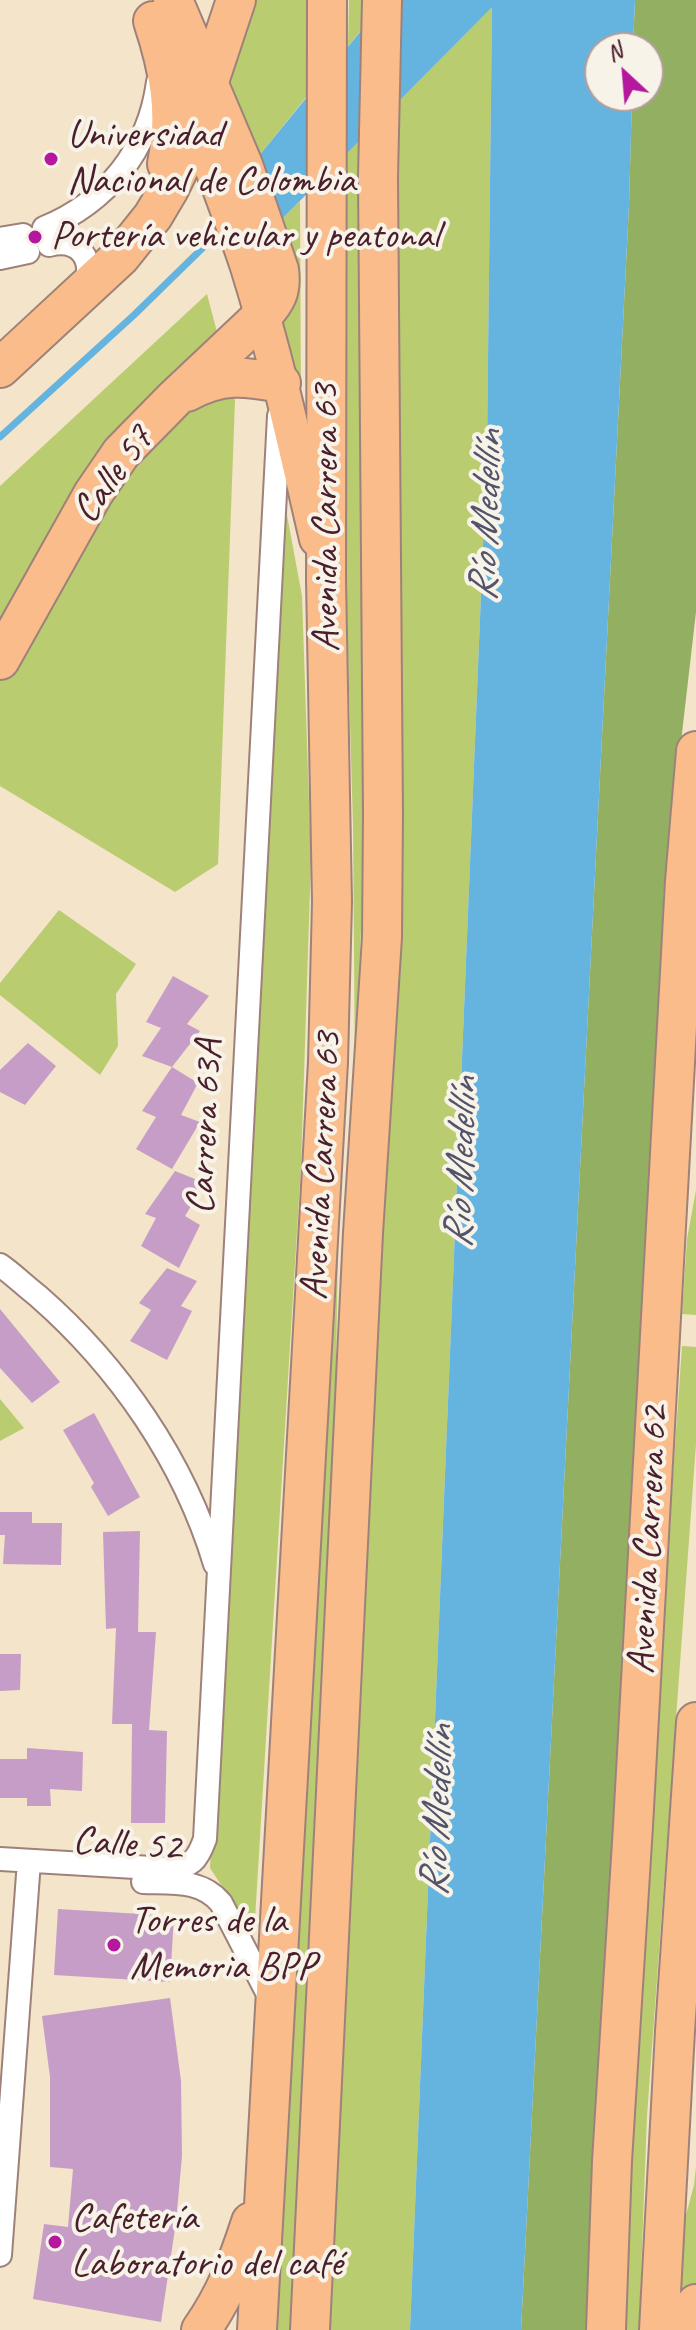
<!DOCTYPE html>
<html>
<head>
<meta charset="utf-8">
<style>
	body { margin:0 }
	#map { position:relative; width:696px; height:2330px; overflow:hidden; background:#f3e4ca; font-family:Caveat,sans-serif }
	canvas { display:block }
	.north { position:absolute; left:584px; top:32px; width:80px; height:80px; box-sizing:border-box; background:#f7f3e8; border:2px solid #b29e9c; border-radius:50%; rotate:334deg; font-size:22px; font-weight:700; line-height:32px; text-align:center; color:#4a1f2b }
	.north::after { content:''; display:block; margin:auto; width:28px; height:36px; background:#b5179e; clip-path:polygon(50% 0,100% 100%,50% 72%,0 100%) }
</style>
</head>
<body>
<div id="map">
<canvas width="696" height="2330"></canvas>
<div class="north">N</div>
</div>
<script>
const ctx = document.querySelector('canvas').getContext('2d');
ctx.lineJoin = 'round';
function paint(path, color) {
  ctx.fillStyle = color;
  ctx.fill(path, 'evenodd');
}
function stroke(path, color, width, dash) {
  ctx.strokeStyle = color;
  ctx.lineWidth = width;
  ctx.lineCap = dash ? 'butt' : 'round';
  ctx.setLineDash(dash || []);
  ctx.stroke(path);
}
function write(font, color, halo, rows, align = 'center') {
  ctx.font = font + ' Caveat,sans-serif';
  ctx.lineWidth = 8;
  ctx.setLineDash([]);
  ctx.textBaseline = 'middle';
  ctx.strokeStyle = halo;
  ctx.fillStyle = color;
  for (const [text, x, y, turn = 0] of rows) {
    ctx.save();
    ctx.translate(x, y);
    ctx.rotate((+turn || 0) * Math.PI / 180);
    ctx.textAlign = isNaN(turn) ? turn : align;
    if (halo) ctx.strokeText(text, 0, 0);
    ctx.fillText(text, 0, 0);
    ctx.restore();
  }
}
paint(new Path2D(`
	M251,0h58l-2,96 -49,61 -30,-82z
	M349,0h14l-1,29 -14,17z
	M492,6l-5,442 -77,1882h-89l76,-1645 2,-585z
	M358,142l9,381 -2,304 -10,254 -2,-255 -6,-207 -3,-463z
	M300,201l1,209 -27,-90 7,-100z
	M207,294l28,106 -17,464 -43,28 -175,-106v-300z
	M282,488l20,108 9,264 -10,306 -47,769 -44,-67 27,-437z
	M59,910l77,54 -20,30 2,52 -18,29 -100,-80v-12z
	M339,1184l-4,246 -38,900h-25z
	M696,1190v125l-14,-1 5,-75z
	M682,1346l14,1v97l-49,672 -8,214h-16l9,-269z
	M0,1399l24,29 -24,13z
	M696,2167v120l-17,13 2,-66 13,-49z`), '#bacc70');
paint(new Path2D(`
	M635,0h61v612l-32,277 -75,1441h-68l108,-2125 3,-109h16v-48h-15z`), '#93b062');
paint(new Path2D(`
	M386,0h249l-2,48h-33v48h32l-3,109 -108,2125h-111l77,-1882 5,-441 -211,213 -23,-63z`), '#65b4e0');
stroke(new Path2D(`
	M0,437l134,-122 89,-87`), '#65b4e0', 7);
paint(new Path2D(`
	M173,976l36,20 -22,28 13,7 -28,36 -30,-11 19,-28 -15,-6z
	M28,1043l28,23 -31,39 -25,-13v-22z
	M172,1067l26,16 -17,32 19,7 -28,47 -36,-20 20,-32 -14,-6z
	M175,1171l30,12 -20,33 15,9 -21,43 -38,-22 15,-28 -11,-4z
	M167,1268l30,13 -16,25 11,5 -25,49 -37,-19 21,-31 -12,-7z
	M0,1309l60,73 -28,21 -32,-35z
	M94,1413l46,84 -32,19 -17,-29 3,-4 -31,-53z
	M0,1512h32v11h30l-1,42 -58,-1 2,-29h-5z
	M140,1531l-2,101h18l-7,98 18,1 -2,92h-34l1,-99h-20l4,-96 -10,1 -3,-97z
	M0,1654h21l-1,36 -20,1z
	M27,1748l56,4 -1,39 -32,-2 1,17h-24v-8h-27v-39h27z
	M58,1909l116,7 -4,66 -116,-7z
	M170,1998l11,83 1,75 -6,66 -15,100 -128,-23 11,-75 24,3 5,-58 -23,-2v-90l-8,-61z`), '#c69dc7');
const street = new Path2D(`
	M44,228c63,-26 105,-78 114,-146
	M0,239l23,-4
	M49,245c30,-8 48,15 34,43
	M0,258l28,-6
	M0,1265c13,9 25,21 38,31 81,71 146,165 177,268
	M0,1859l169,10c23,-3 28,-8 36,-30l74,-1423
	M143,1882c29,1 58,-3 78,21l50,97
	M0,2255l29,-394`);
const primary = new Path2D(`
	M189,107c20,53 41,106 59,160 28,90 48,181 69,272`);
const highway = new Path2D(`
	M153,21c16,48 24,92 14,143
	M0,368l121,-112 32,-40 16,-27 14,-29 53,-160
	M187,392c34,-19 57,-16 94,-9
	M0,660l93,-166 28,-41 53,-54 88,-83c14,-15 20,-25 17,-46l-36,-105 -70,-165
	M201,2330c24,-34 37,-68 50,-108
	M257,2330l71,-1268 4,-160 -6,-322 1,-580
	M310,2330l53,-1097 19,-296 1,-123 -5,-637 4,-177
	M606,2330l6,-169 21,-335 52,-945 11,-130
	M659,2330l16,-299 21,-309
	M675,2330l21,-26`);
stroke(street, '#9e827a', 26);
stroke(primary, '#9e827a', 38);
stroke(highway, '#9e827a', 42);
stroke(street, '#fff', 22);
stroke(primary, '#f9bc8a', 34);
stroke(highway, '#f9bc8a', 38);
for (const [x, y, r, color] of [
	[51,159,8,"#b5179e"],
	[35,237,8,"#b5179e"],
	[114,1945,8,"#b5179e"],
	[55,2242,8,"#b5179e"]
]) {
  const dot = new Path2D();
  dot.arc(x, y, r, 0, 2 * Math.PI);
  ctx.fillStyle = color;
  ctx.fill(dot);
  stroke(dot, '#f7f3e8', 3);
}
write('40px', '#4a1f2b', '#f7f3e8', [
	["Universidad",67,136],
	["Nacional de Colombia",67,182],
	["Portería vehicular y peatonal",51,237],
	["Torres de la",130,1922],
	["Memoria BPP",130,1968],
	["Cafetería",71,2219],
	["Laboratorio del café",71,2265]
], 'left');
write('40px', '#4a1f2b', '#f7f3e8', [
	["Calle 57",114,475,-54],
	["Avenida Carrera 63",327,518,-90],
	["Carrera 63A",206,1127,-87],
	["Avenida Carrera 63",322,1166,-87],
	["Avenida Carrera 62",649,1540,-87],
	["Calle 52",127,1845,4]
]);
write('italic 42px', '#53536a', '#f7f3e8', [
	["Río Medellín",487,516,-88],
	["Río Medellín",462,1163,-88],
	["Río Medellín",438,1811,-88]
]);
</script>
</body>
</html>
